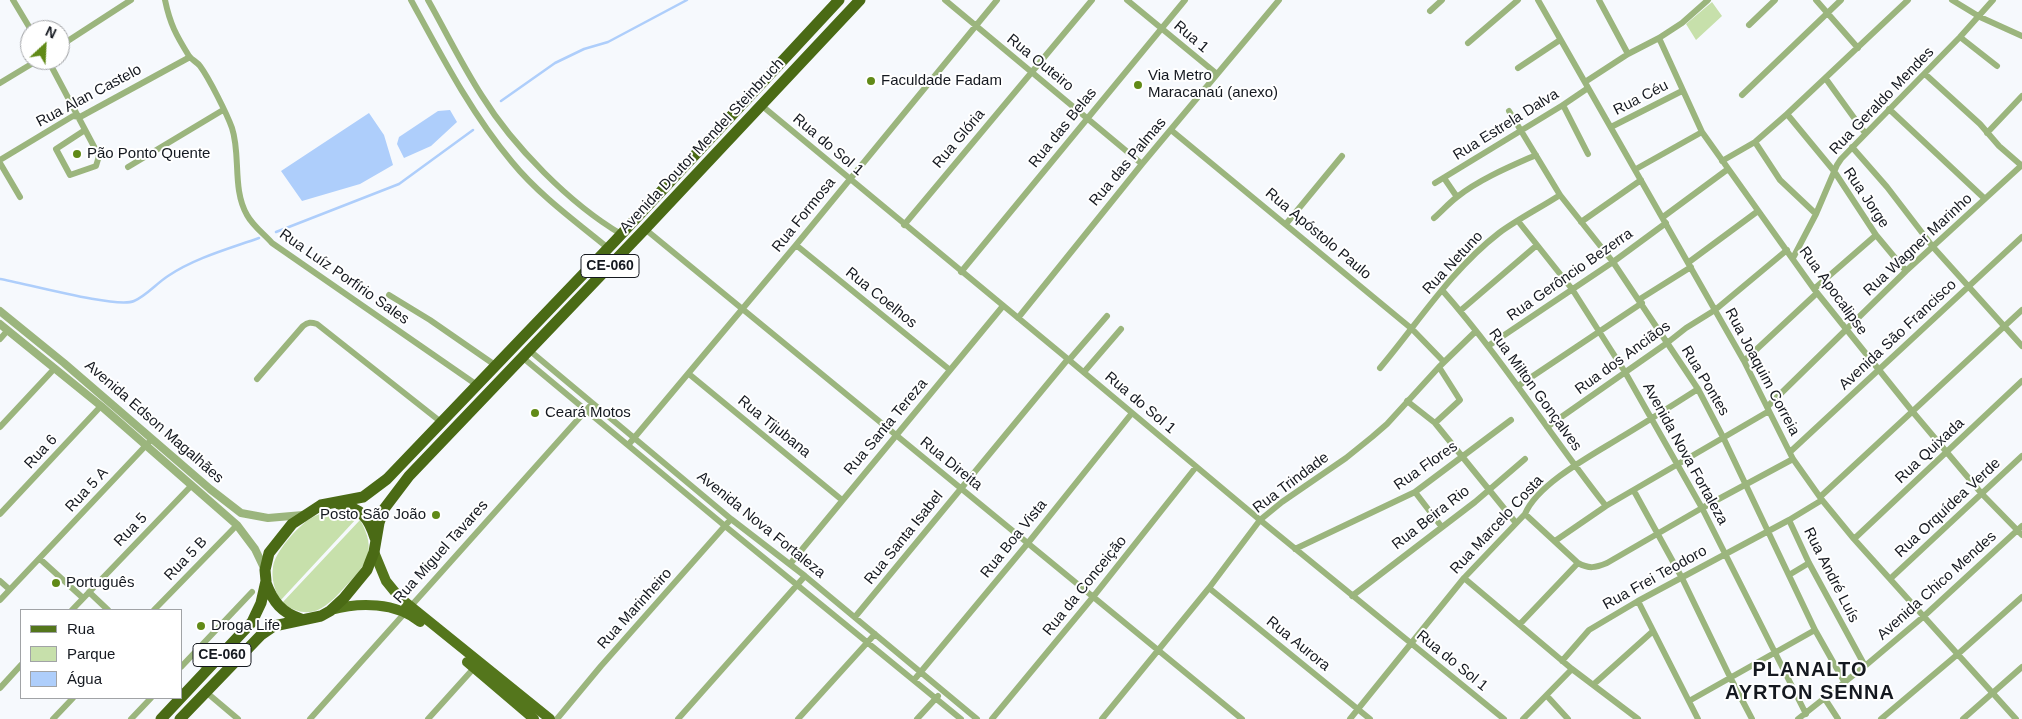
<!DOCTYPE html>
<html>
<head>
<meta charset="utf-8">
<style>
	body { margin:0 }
	#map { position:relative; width:2022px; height:719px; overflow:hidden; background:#f6f9fd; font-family:Arial,sans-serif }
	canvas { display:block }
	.legend { position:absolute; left:20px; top:609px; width:162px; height:90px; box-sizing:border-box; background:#fff; border:1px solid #a1a3a6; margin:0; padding:6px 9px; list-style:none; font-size:15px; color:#151920 }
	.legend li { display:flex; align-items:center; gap:10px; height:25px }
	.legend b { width:25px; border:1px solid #a1a3a6 }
	.north { position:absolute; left:20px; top:20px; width:50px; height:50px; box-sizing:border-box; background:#fff; border:1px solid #a1a3a6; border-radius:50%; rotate:25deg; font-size:14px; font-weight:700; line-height:20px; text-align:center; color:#151920 }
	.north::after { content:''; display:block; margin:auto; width:18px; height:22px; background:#618a17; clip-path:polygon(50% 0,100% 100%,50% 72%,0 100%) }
</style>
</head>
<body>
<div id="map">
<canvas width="2022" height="719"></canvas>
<ul class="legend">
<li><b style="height:6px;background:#54761c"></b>Rua</li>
<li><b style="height:14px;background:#c7e0ab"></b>Parque</li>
<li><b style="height:14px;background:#aecefb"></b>Água</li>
</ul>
<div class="north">N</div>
</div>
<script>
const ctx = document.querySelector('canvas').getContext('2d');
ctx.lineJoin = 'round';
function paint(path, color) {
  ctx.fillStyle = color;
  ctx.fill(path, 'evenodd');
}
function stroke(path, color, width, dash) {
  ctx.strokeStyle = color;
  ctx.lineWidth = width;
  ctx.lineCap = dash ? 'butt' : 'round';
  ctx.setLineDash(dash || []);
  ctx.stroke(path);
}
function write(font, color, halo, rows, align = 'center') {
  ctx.font = font + ' Arial,sans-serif';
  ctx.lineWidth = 4;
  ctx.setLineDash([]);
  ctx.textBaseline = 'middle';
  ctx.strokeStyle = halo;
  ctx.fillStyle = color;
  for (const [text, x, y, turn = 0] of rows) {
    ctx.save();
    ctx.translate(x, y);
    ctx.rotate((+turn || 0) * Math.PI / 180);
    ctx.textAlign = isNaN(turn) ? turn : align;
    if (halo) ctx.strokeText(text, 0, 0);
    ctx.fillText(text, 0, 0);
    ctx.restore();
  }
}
paint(new Path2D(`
	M1712,2l10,14 -26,24 -10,-16z
	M338,510l13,3 6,5 -77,83c-5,-11 -9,-22 -7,-34 2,-15 23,-38 35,-47 9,-6 19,-9 30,-10z
	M360,520c18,31 6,45 -16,68 -19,21 -34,34 -62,15z`), '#c7e0ab');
paint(new Path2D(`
	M450,110l7,12 -26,24 -27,12 -7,-14 2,-7 39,-26z
	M369,113l15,22 9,30 -33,19 -58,17 -21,-30z`), '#aecefb');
stroke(new Path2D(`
	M501,101l54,-38 29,-14 24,-7 79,-42
	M276,232l123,-48 74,-54
	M0,279c24,4 117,30 134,22 12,-5 23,-18 34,-25 27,-18 60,-27 91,-38`), '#aecefb', 2.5);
stroke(new Path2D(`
	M13,0l18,30
	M165,0c5,24 11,35 24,56 3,4 8,6 11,10 9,12 27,48 32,62 9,27 0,61 15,87 6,11 17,19 25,28l205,142
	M411,0c30,55 60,113 101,162 27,33 63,59 96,86
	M428,0c18,32 34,65 54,96 31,50 88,108 139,138
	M945,0l197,164
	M1127,0l90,74
	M1538,0l206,361 49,98 29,41 32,39 162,180
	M1599,0l29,54
	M1816,0l42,48
	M1952,0l28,17 42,19
	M1430,11l12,-11
	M1749,25l26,-25
	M1960,37l37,29
	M1659,38l43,94 112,157 98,122 70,83 40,41
	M1468,43l50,-43
	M60,46l71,-46
	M48,60l51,96 -3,10 -26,9 -14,-26 29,-19
	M1518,68l42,-28
	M1925,74l55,50 19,22 23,20
	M1826,79l39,54
	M1585,82l43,-28 31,-16 23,-15 26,-23
	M0,83l38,-23
	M1742,95l99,-95
	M761,105l308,255 191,160 244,199
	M1563,105l25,49
	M1889,109l96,90
	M1509,111l51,84 53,67 85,127 25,48 92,193 30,53
	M1787,114l47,57 42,64 30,36
	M1611,127l71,-36
	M1171,130l241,199 32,33
	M1987,133l35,-37
	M1755,142l25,38 36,34
	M1852,147l35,40 46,60 89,99
	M0,160l73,-44 7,1 110,-60
	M1722,161l33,-19 32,-28 121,-114
	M0,163l20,34
	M128,167l95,-57
	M1636,169l66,-37
	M1444,178l13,19
	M1435,183l128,-78 25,-17
	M1663,217l65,-48
	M1434,218c8,-7 15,-15 23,-21 23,-18 52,-30 79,-42
	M1518,221l54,68 53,83 77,136 104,206
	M1581,222l60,-42
	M1286,224l56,-68
	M904,225l188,-225
	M645,229l597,490
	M796,245l154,125
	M1793,258l23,-44 21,-49 4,-6 119,-122 33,-37
	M1689,262l69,-51
	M961,272l224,-272
	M1814,289l62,-54
	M1442,290c60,68 108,145 164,216
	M389,295l41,25 65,45
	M1640,299l51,-32
	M1460,311l77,-66
	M1018,318l124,-154 137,-164
	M0,339l8,-9
	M1488,346l125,-84 53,-39
	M529,350l202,169 74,57 172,143
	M522,357l203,169 236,193
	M1069,360l38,-44
	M1744,361l73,-68
	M1380,368c38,-45 71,-98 119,-135 19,-14 41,-25 61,-38
	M1084,372l37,-43
	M689,374l153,126
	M257,379l46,-53c5,-4 8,-4 14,-2l124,98
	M1518,386l124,-83
	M1407,401l28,22 81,100
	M1767,407l139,-136 116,-106
	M1435,423l25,-23 -21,-33
	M0,427l54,-58
	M1547,427l120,-84 19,-15 29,-18 72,-60
	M629,444l167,-199 201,-245
	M1790,452l232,-215
	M1634,491l48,87 48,99 22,42
	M1415,492l26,34
	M1820,497l202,-187
	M0,514l101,-108
	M1525,514l53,49
	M1789,520l20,43 56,103
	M1854,539l168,-158
	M1555,541l51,-35 163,-95
	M1295,549l120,-57 96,-72
	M40,559l43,39
	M790,564l213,-258
	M1789,575l20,-12
	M1464,578l108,91 66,50
	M1890,579l132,-123
	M0,581l9,8
	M1209,588l161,131
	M89,592l19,18
	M1352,596l123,-94 50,-43
	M0,600l152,-161
	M1638,601l60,118
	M72,610l120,-125
	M154,610l83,-85
	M855,617l213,-258
	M1520,624l58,-61c11,6 17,5 29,0l95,-55 91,-49
	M193,655l14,15
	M1562,661l27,-31 49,-29 151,-81 33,-20
	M181,667l71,-75
	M914,680l114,-137 104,-130
	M1594,684l58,-52
	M0,688l21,-23
	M206,692l32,27
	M1547,696l21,23
	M1825,699l13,20
	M1689,701l126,-71
	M53,719l20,-21
	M131,719l20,-21
	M310,719l279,-312
	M428,719l46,-51
	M557,719l44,-53 130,-147
	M678,719l127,-143
	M798,719l77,-85
	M917,719l21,-23
	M992,719l101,-122 103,-130
	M1102,719l107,-131 51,-68 22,-18 64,-44 26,-21 15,-13 52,-57 37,-36
	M1350,719l114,-141 61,-64c13,-31 69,-60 98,-78 25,-15 50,-31 75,-47
	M1523,719l49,-50
	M1798,719l67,-53 58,-49 99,-91
	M1881,719l77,-65 64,-57
	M1963,719l59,-52`), '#9bb57d', 6);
stroke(new Path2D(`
	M0,311l64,52 146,126 31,24 27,5 35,-3
	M0,324l101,82 136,119 18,24 10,21`), '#9bb57d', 8);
stroke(new Path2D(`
	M374,552l12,29 13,16 151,122
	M331,610c28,-8 65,-8 89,12
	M467,662l67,57`), '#54761c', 10);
stroke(new Path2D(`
	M339,504c22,4 30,14 36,34
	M266,583c7,19 16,30 35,36
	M161,719l91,-97 9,-19 5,-22 -1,-11 4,-17 23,-29 29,-19 42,-8 24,-18 228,-238 224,-241
	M180,719l81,-84 13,-9 47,-10 9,-5 14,-13 23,-28 7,-18 5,-29 5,-14 25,-33 236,-247 215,-229`), '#4a6a15', 11);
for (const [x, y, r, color] of [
	[871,81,5,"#618a17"],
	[1138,85,5,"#618a17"],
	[77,154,5,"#618a17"],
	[535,413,5,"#618a17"],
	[436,515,5,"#618a17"],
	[56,583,5,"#618a17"],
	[201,626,5,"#618a17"]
]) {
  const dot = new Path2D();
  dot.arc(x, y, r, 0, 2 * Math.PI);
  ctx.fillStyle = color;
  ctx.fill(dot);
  stroke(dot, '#fff', 2);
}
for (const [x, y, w] of [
	[610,266,58],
	[222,655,58]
]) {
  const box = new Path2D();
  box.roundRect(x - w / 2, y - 11.5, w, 23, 4);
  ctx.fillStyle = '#fff';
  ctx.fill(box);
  stroke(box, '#151920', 1);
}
write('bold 14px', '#151920', null, [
	["CE-060",610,266],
	["CE-060",222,655]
]);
write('15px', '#151920', '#fff', [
	["Rua 1",1191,37,40],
	["Rua Outeiro",1040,63,39],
	["Rua Alan Castelo",89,96,-28],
	["Rua Céu",1641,98,-27],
	["Rua Geraldo Mendes",1882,101,-46],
	["Rua Estrela Dalva",1506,125,-32],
	["Rua das Belas",1063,128,-51],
	["Rua Glória",959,139,-50],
	["Rua do Sol 1",828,145,40],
	["Avenida Doutor Mendel Steinbruch",702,146,-47],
	["Rua das Palmas",1128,162,-50],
	["Rua Jorge",1866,198,56],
	["Rua Formosa",804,215,-51],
	["Rua Apóstolo Paulo",1318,234,40],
	["Rua Wagner Marinho",1918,245,-43],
	["Rua Netuno",1453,263,-47],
	["Rua Gerôncio Bezerra",1570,275,-35],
	["Rua Luíz Porfírio Sales",344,277,35],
	["Rua Apocalipse",1833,291,54],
	["Rua Coelhos",881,298,39],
	["Avenida São Francisco",1898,335,-43],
	["Rua dos Anciãos",1623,358,-36],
	["Rua Joaquim Correia",1762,372,62],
	["Rua Pontes",1705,381,59],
	["Rua Milton Gonçalves",1535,390,54],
	["Rua do Sol 1",1140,403,40],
	["Avenida Edson Magalhães",154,422,41],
	["Rua Tijubana",774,427,39],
	["Rua Santa Tereza",886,427,-50],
	["Rua Quixada",1930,451,-43],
	["Rua 6",41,452,-47],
	["Avenida Nova Fortaleza",1685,454,61],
	["Rua Direita",951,464,39],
	["Rua Flores",1426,466,-35],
	["Rua Trindade",1291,483,-37],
	["Rua 5 A",87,490,-47],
	["Rua Orquídea Verde",1948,508,-43],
	["Rua Beira Rio",1431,518,-38],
	["Avenida Nova Fortaleza",761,525,39],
	["Rua Marcelo Costa",1497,525,-47],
	["Rua 5",131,530,-46],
	["Rua Santa Isabel",904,538,-51],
	["Rua Boa Vista",1014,539,-51],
	["Rua Miguel Tavares",441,552,-48],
	["Rua 5 B",186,559,-46],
	["Rua André Luís",1831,575,63],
	["Rua Frei Teodoro",1655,578,-29],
	["Rua da Conceição",1085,586,-51],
	["Avenida Chico Mendes",1937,586,-42],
	["Rua Marinheiro",635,609,-48],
	["Rua Aurora",1298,644,39],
	["Rua do Sol 1",1452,661,39]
]);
write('15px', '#151920', '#fff', [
	["Via Metro",1148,76],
	["Maracanaú (anexo)",1148,93],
	["Faculdade Fadam",881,81],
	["Pão Ponto Quente",87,154],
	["Ceará Motos",545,413],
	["Posto São João",426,515,"right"],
	["Português",66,583],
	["Droga Life",211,626]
], 'left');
ctx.letterSpacing = '1px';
write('bold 20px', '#151920', '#fff', [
	["PLANALTO",1810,670],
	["AYRTON SENNA",1810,693]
]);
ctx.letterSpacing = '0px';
</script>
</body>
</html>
